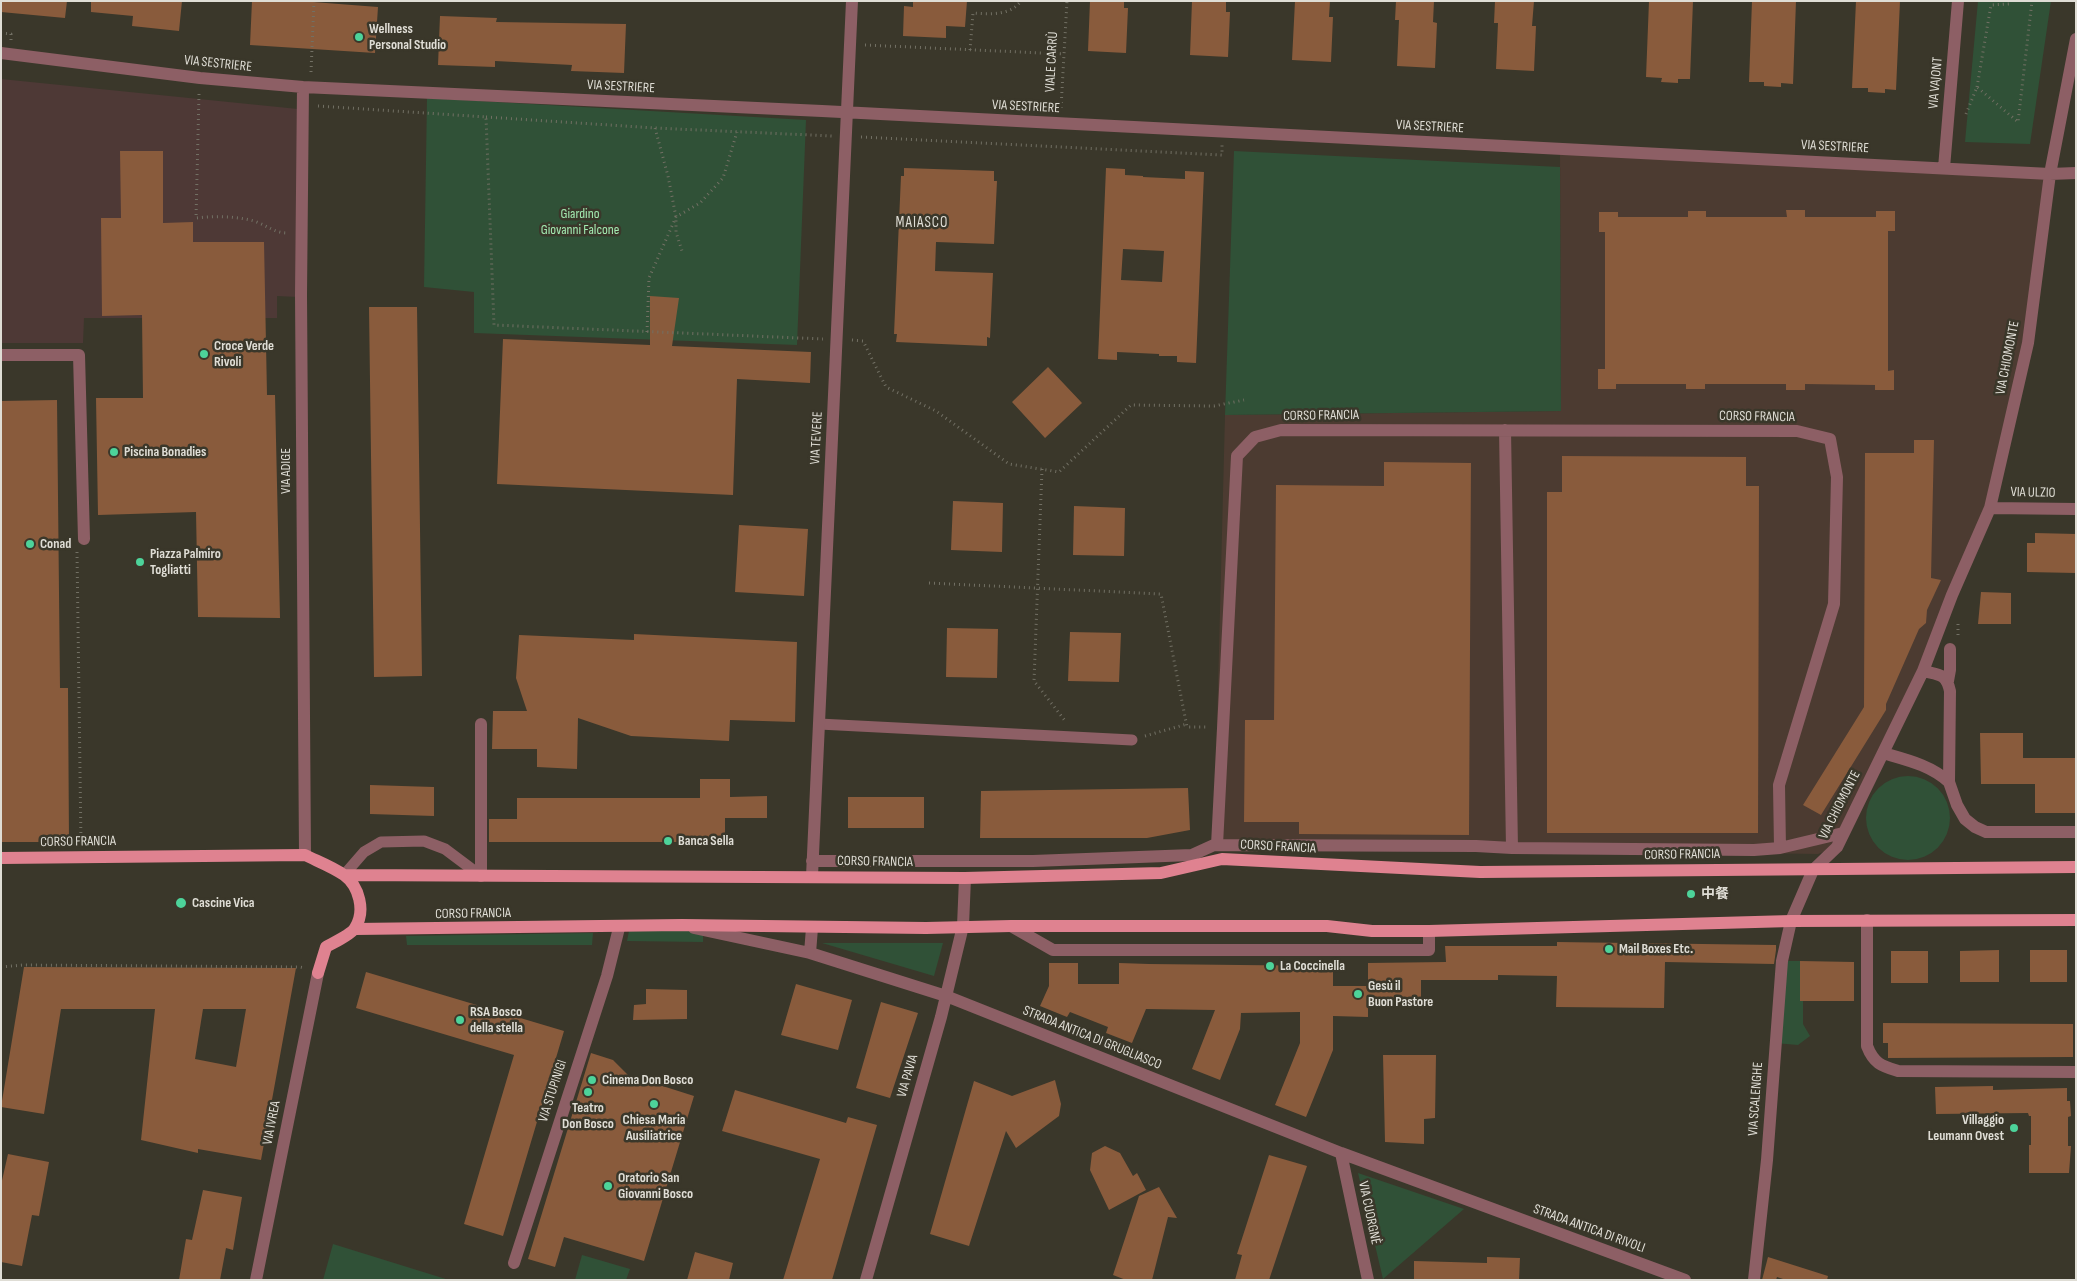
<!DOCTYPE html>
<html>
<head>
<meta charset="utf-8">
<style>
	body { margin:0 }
	#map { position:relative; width:2077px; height:1281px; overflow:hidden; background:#3a372a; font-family:"Sofia Sans Condensed",sans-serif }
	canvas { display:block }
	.frame { position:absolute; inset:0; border:2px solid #dfddd5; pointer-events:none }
</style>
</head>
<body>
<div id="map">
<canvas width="2077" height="1281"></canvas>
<div class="frame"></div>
</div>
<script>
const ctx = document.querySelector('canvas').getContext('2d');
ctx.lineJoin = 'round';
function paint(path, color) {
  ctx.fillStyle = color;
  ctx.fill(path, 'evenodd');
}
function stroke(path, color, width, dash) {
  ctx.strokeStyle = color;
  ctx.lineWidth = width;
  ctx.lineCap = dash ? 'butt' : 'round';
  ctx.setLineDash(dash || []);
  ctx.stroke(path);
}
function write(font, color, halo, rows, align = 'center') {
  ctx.font = font + ' "Sofia Sans Condensed","Noto Sans SC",sans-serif';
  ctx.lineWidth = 5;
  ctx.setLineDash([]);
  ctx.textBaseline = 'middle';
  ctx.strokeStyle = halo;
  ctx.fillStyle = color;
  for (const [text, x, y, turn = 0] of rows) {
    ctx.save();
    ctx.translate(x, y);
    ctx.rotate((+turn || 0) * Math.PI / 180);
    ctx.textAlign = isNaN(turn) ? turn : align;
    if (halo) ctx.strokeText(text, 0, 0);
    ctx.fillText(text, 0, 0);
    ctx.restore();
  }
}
paint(new Path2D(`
	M1560,153l487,23 -22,168 -37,163 -66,161 -88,180 -16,6 -604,-9 11,-430 336,-4z`), '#4c3b31');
paint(new Path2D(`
	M1,79l297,30v188l-21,-1v22h-193l-1,25h-82z`), '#4e3936');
paint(new Path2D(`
	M1978,1h73l-21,143 -65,-2z
	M427,98l379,22 -9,225 -323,-12v-41l-50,-5z
	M1234,151l326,16 1,244 -336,4z
	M1866 818a42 42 0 1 1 84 0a42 42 0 1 1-84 0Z
	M703,930v12l-76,-1 2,-10z
	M593,933l-1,12h-185l-1,-9z
	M822,943h121l-9,33z
	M1782,961h18v39l3,1v23l7,12 -12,9 -23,-2z
	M1358,1173l106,36 -81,70z
	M333,1244l116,36h-126z
	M582,1255l48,14 -4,11h-51z`), '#305137');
paint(new Path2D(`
	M1,1h66l-2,17 -64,-6z
	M91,1h91l-3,30 -47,-5 1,-10 -42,-4z
	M252,1h48l78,6 -3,46 -125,-8z
	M913,1h54l-2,26 -19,-1v12l-43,-2 1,-30 9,1z
	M1090,1h34v7h4l-2,45 -38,-2z
	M1192,1h34v11h4l-2,45 -38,-2z
	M1295,1h35l-1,16h4l-2,45 -39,-2z
	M1396,1h38l-1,21 4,1 -2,45 -38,-2 2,-46h-4z
	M1495,1h39l-2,25h4l-2,45 -38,-2 2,-46h-4z
	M1649,1h44l-3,78h-12v4l-17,-1 1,-4 -16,-1z
	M1752,1h44l-3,83 -12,-1v4l-17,-1v-4h-15z
	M1856,1h44l-4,89 -11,-1v4l-17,-1v-4h-16z
	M440,16l57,2 -1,4 130,2 -2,49 -53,-2 1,-6 -77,-4v6l-57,-2z
	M120,151h43v72l30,-1v20h71l3,153h8l5,223 -82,-1 -2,-105 -98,3 -2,-117h47l-1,-83 -40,1 -1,-98h20z
	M904,168l90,3v10h3l-3,63 -58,-2 -1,29 58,2 -3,65 -3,-1v9l-91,-4 1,-8h-3l7,-158h3z
	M1106,168l19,1v6l18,1v1l42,2v-8l19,1 -8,191 -19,-1v-6h-18v-2l-42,-2v8l-19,-1zM1123,249l41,2 -2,31 -41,-2z
	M1786,210h19v7h71v-6h19v20h-7v140l6,-1v20h-19v-5l-70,-1v6h-19v-6h-81v5h-19v-5h-70v5h-18v-20h7v-137h-6v-20h19v5h70v-6h18v6h81z
	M650,296l29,2 -7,48 139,6 -1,31 -73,-4 -4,116 -236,-11 6,-145 147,6z
	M369,307h48l5,369 -48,1z
	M1048,367l34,36 -37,35 -33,-36z
	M57,400l3,288h8l1,154h-68v-441z
	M1914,440h20l-3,138 10,2 -14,30 -1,13 -7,6 -33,75v6l-65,105 -18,-10 61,-98 1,-254h49z
	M1562,456l184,1v29h13l-1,347h-211v-341h15z
	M1384,462l87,1 -2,372 -170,-1v-12h-55l1,-102h29l2,-235 108,1z
	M953,501l50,2 -1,49 -51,-2z
	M1074,506l51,2 -1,48 -51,-1z
	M739,525l69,4 -4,67 -69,-4z
	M2035,533l41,1v39l-49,-1v-29h8z
	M1981,592l30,1v31h-33z
	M947,628l51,1 -1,49 -51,-1z
	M1070,632l51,1 -2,49 -51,-1z
	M634,634l163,8 -2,80 -65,-2 -1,21 -98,-5 -53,-18 -1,51 -40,-2v-18h-45l1,-38h34l-11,-33 3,-43 115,5z
	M1980,733h43v25h53v55h-41v-29h-54z
	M700,779h30v18l37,-1v22h-42v24h-236v-23h28v-21h183z
	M370,785l64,2v29l-64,-2z
	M1188,788l2,42 -43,8h-167l1,-47z
	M848,797h76v31h-76z
	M1557,942l219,3v5l-2,14 -109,-2 -1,46 -108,-1 1,-31 -59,-1v5h-77v21h-53v16l-35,-1v34l-27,67 -31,-12 25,-62v-31l-59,1 -1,16 -20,51 -28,-11 23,-59 -69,-1 -14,34 -26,-10 2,-6 -38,-15 -3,5 -27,-11 9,-20v-23h29v21h41v-21l30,1 184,2v20h35v-23l78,-1 -1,-16h112z
	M1999,950v32h-39v-31z
	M2030,950h37v32h-37z
	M1891,951h37v32h-37z
	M1800,961l54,1v39h-54z
	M24,967l272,1 -35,192 -63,-11v4l-57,-13 14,-131h-94l-17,105 -43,-7zM203,1009h43l-10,58 -41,-8z
	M366,972l198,59 -61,205 -39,-12 50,-169 -158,-47z
	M796,984l56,16 -14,50 -57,-15z
	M646,989l41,1v29l-54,1 1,-15 12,-1z
	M881,1002l37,11 -28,85 -34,-10z
	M1883,1023l190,1v33l-185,1v-15h-5z
	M591,1053l22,7 15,15 66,21 -50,165 -80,-24 -9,30 -27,-8z
	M1383,1055h53l-1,63 -11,1v25l-39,-2z
	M1055,1080l6,24 -2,12 -43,32 -10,-17 -37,115 -39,-12 44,-153 38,15z
	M1993,1086v4l74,-2v13h3l1,15 -3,1v29h3l-2,27h-40v-28h2v-29h-2l-1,-3 -92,1 -1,-27z
	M735,1090l111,33 2,-6 29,8 -45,155h-49l37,-121 -98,-28z
	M1105,1146l15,7 13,23 4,-3 9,17 -37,20 -19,-40 2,-17z
	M8,1154l41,8 -10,54 -7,-1 -10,51 -21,-4v-77z
	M1269,1155l38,11 -38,114h-34l7,-25 -5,-1z
	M1159,1187l18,31 -9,-1 -16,63h-26l-13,-5 26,-79z
	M203,1190l39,7 -9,53 -7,-2 -6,32h-41l7,-41 6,1z
	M695,1252l38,11 -4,17h-42z
	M1487,1257l33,1 -1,22h-105v-19l73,2z
	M1768,1257l60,19 -1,4h-41l-9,-3 -1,3h-14z`), '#895b3c');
stroke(new Path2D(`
	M1,33l10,1v7
	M865,45l199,9
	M970,50l3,-37c17,1 37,3 48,-12
	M311,72l3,-71
	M1977,87l14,-82 18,-1v-3
	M199,94l-3,124c19,-2 39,-2 58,3 12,4 21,12 33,12
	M318,106l168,11 8,208 329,14
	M1061,108l6,-107
	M1966,114l11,-27 41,35 14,-121
	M486,117l169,11 177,8
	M655,128l13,48 8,41v15l7,22
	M861,137l361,18v-10
	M647,332l2,-54 27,-61 24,-14 23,-25 14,-46
	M852,340l11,1 23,46 50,24 73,53 50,8 72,-67 83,1 30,-6
	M1042,469l-8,212 32,41
	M77,552l4,292
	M929,583l232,11 26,133h21
	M1958,624v14
	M1145,736l42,-12
	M1,967l22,-2 277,2 5,1`), '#727064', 3, [1, 4]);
stroke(new Path2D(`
	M819,724l313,16
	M344,875l20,-23 17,-10 43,-1 21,8 36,27`), '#8d5f65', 11);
stroke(new Path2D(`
	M1867,920v126c7,18 15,20 31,25l178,1`), '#8d5f65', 12);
stroke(new Path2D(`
	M1,53l199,25 103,9 519,24 1228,63 26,-1
	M303,87l-2,208 4,560
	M1944,168l14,-167
	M1,355h78l5,184
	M1505,430l7,418
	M1990,508l86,1
	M1923,671c16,4 23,2 27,20l-1,91 8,23 8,14 10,8 11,5h90
	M1948,681l2,-11v-21
	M481,724v152
	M1883,753c24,7 47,12 66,29
	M1217,845l20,-389 18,-19 26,-7 516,1 33,8 7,38 -3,127 -55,181 1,63
	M812,861h221l159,-6 22,-10 262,1 36,2 242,2 26,-2 63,-15
	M812,876l40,-875
	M1011,926l42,24h376v-19
	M694,928l116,25 136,43 395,157 344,127
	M810,953l2,-25
	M1341,1153l27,127
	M514,1263l93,-287 12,-48
	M256,1280l62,-307
	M866,1280l75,-263 22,-91 2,-48
	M1754,1280l13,-120 15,-199 9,-40 22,-51 24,-23 86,-176 29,-76 38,-87 38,-165 22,-169 26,-135`), '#8d5f65', 12);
stroke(new Path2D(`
	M1,858l304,-3c12,6 28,12 39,20 15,11 22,36 11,53 -3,6 -22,15 -29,19l-8,26
	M344,875l621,3 196,-5 61,-14 258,13 596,-5
	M355,929l327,-4 244,3 85,-2h316l45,5h57l362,-10 285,-1`), '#df8290', 12);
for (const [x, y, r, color] of [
	[359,37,5,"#4dd39a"],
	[204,354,5,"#4dd39a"],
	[114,452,5,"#4dd39a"],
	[30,544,5,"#4dd39a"],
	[140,562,5,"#4dd39a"],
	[668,841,5,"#4dd39a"],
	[1691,894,5,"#4dd39a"],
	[181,903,6,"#4dd39a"],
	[1609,949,5,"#4dd39a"],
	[1270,966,5,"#4dd39a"],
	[1358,994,5,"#4dd39a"],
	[460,1020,5,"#4dd39a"],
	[592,1080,5,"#4dd39a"],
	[588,1092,5,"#4dd39a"],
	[654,1104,5,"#4dd39a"],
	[2014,1128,5,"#4dd39a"],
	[608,1186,5,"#4dd39a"]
]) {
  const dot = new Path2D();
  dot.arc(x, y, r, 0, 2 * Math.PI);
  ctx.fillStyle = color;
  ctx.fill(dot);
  stroke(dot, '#3a372a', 2);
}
write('bold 14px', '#dfddd5', '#3a372a', [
	["Wellness",369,29],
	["Personal Studio",369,45],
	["Croce Verde",214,346],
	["Rivoli",214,362],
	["Piscina Bonadies",124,452],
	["Conad",40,544],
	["Piazza Palmiro",150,554],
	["Togliatti",150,570],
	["Banca Sella",678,841],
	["中餐",1701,894],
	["Cascine Vica",192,903],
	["Mail Boxes Etc.",1619,949],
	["La Coccinella",1280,966],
	["Gesù il",1368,986],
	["Buon Pastore",1368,1002],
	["RSA Bosco",470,1012],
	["della stella",470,1028],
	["Cinema Don Bosco",602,1080],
	["Teatro",588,1108,"center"],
	["Don Bosco",588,1124,"center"],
	["Chiesa Maria",654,1120,"center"],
	["Ausiliatrice",654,1136,"center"],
	["Villaggio",2004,1120,"right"],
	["Leumann Ovest",2004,1136,"right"],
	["Oratorio San",618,1178],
	["Giovanni Bosco",618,1194]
], 'left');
write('14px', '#dfddd5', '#3a372a', [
	["VIALE CARRÙ",1052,62,-87],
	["VIA SESTRIERE",218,64,6],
	["VIA VAJONT",1936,83,-85],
	["VIA SESTRIERE",621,87,3],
	["VIA SESTRIERE",1026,107,3],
	["VIA SESTRIERE",1430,127,3],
	["VIA SESTRIERE",1835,147,3],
	["VIA CHIOMONTE",2008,358,-79],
	["CORSO FRANCIA",1321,416,-1],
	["CORSO FRANCIA",1757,417,1],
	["VIA TEVERE",817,438,-87],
	["VIA ADIGE",286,471,-90],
	["VIA ULZIO",2033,493,1],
	["VIA CHIOMONTE",1840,805,-63],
	["CORSO FRANCIA",78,842,-1],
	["CORSO FRANCIA",1278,847,3],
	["CORSO FRANCIA",1682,855,-1],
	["CORSO FRANCIA",875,862,1],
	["CORSO FRANCIA",473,914,-1],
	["STRADA ANTICA DI GRUGLIASCO",1092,1038,22],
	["VIA PAVIA",908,1076,-74],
	["VIA STUPINIGI",553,1091,-72],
	["VIA SCALENGHE",1756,1099,-86],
	["VIA IVREA",272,1123,-79],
	["VIA CUORGNÈ",1369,1213,78],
	["STRADA ANTICA DI RIVOLI",1589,1229,20]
]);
write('14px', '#a3eab1', '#3a372a', [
	["Giardino",580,214],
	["Giovanni Falcone",580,230]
]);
ctx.letterSpacing = '1px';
write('15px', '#dfddd5', '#3a372a', [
	["MAIASCO",922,223]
]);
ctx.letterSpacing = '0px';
</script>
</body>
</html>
